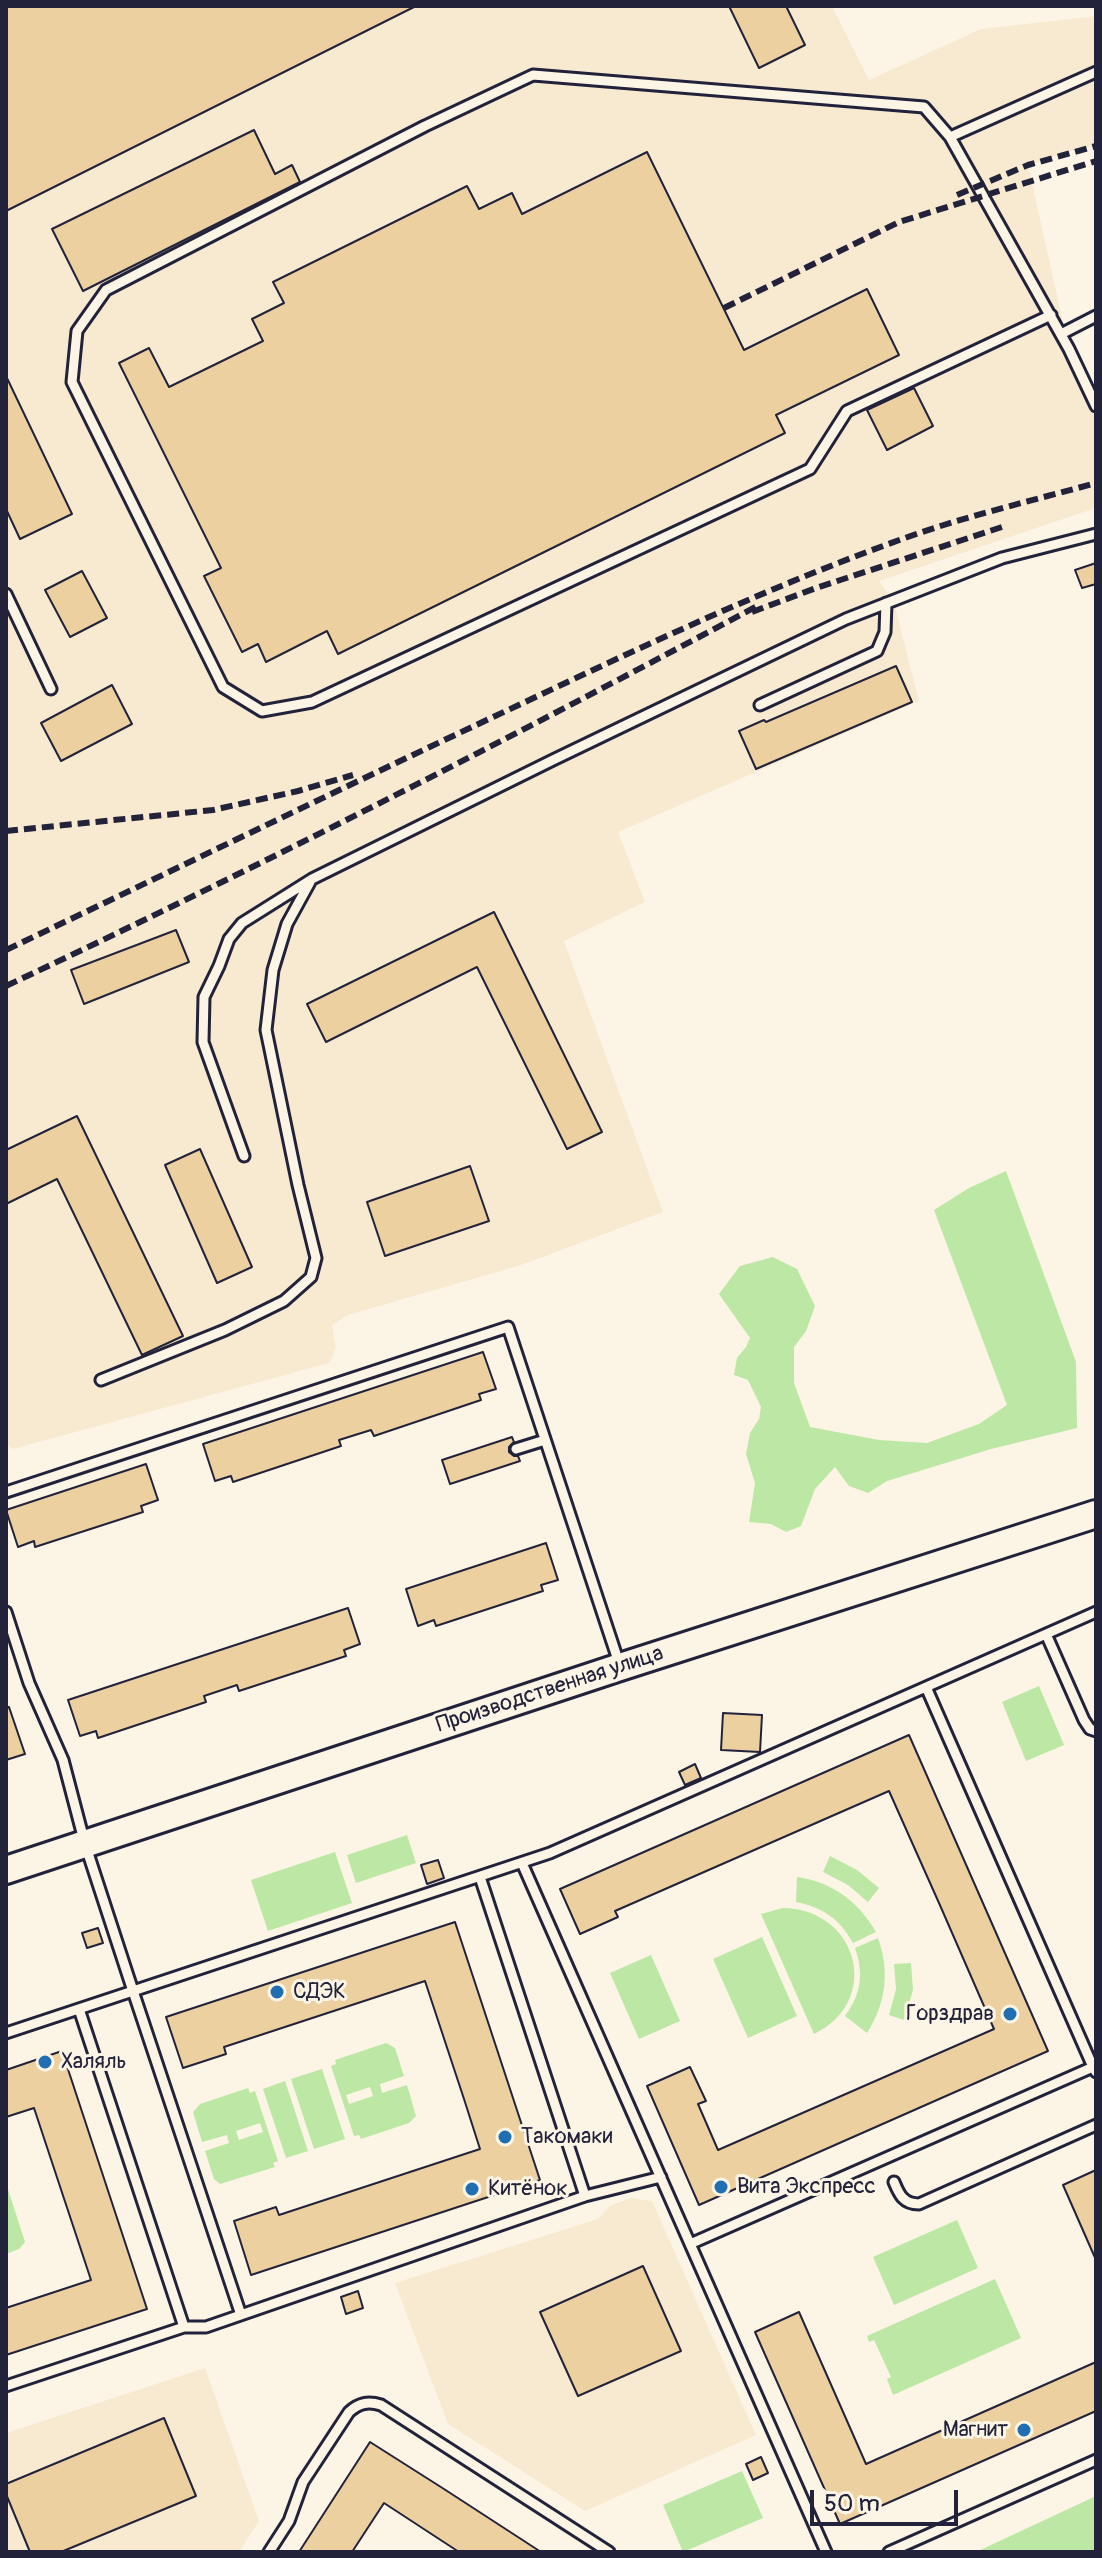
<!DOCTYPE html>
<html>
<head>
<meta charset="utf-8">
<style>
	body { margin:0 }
	#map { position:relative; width:1102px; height:2558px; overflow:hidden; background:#fcf5e5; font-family:Pangolin,sans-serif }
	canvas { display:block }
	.frame { position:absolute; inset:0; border:8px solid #22223b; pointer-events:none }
	.scale { position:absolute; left:810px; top:2490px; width:148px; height:36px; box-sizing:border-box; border:4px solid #22223b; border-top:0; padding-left:10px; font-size:24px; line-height:28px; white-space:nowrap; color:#22223b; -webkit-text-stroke:6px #fcf5e5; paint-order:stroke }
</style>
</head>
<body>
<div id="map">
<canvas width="1102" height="2558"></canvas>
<div class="frame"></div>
<div class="scale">50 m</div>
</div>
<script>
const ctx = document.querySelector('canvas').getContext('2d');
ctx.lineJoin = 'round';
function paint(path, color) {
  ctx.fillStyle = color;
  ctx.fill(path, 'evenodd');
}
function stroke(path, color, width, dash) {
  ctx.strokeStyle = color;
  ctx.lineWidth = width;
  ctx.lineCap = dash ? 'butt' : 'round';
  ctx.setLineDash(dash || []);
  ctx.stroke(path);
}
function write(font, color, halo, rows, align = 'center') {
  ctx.font = font + ' Pangolin,sans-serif';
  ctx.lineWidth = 6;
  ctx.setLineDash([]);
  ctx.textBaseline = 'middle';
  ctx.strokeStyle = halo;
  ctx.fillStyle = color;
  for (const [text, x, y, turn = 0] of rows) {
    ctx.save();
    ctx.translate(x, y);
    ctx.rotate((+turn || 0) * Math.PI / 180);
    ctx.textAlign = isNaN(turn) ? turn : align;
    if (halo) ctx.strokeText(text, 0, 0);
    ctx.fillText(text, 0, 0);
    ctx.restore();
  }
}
paint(new Path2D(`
	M6,6h826l37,74 112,-51 115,-13v130l-19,3 -49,16 41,184 27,57v102l-217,73 15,21 25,99 -301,131 27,70 -81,39 99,271 -142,53 -173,50 -16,10 4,23 -7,15 -316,86 -7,-5z
	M630,2198l22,3 104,234 -171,76 -137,-87 -53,-141 203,-64 12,-13z
	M205,2368l54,153 -20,31h-233v-119z`), '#f7ead0');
paint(new Path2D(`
	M1006,1171l70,191 1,66 -86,21 -104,32 -19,12 -19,-7 -14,-19 -20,22 -14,37 -15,6 -15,-8 -22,-2 6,-39 -9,-29 4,-21 9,-14 2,-12 -13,-27 -14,-5 3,-17 9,-11 4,-9 -31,-44 21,-28 33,-9 24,12 18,37 -9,25 -12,16v36l16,44 69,13 48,3 52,-19 28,-19 -73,-195 35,-22z
	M1039,1686l25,59 -38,16 -24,-59z
	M407,1835l9,28 -60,20 -9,-28z
	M335,1852l17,51 -84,28 -17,-51z
	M830,1856l27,14 22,18 -11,14 -20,-17 -25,-13z
	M797,1877c35,5 61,24 79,55l-23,11c-13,-24 -31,-36 -57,-41z
	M783,1908c75,1 100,93 31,126l-53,-120z
	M762,1937l35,79 -49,22 -35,-79z
	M878,1938c12,34 8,65 -11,95l-22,-17c16,-21 19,-43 10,-68z
	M651,1955l29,66 -41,18 -29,-66z
	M911,1963l2,27 -9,30 -15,-5 7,-26 -2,-25z
	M386,2043l9,5 9,28 -24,8 2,9 25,-8 9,31 -7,7 -48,16 -2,-4 -5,1 -23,-70 5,-2 -1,-4zM370,2087l3,9 -24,8 -3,-9z
	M322,2069l23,70 -31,10 -23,-70z
	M285,2081l23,70 -22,7 -23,-69z
	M248,2088l2,5 5,-2 23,70 -5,2 2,4 -55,17 -6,-5 -9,-28 24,-8 -2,-8 -25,7 -9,-30 7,-8zM260,2123l3,9 -24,8 -3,-9z
	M6,2183l19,59 -6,7 -13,5z
	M957,2220l21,48 -84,37 -21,-48z
	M995,2279l26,59 -128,57 -6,-16 4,-2 -17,-37 -5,2 -2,-6z
	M742,2471l21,47 -80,34 -20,-47z
	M1096,2496v56h-120z`), '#bce7a4');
const building = new Path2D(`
	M6,6h410l-410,205z
	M729,6h57l19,39 -46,23z
	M254,130l21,44 17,-9 8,17 -217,109 -31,-62z
	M647,152l97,198 123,-61 32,66 -123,60 9,18 -447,221 -11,-23 -61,31 -8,-18 -16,8 -38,-76 17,-8 -102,-205 30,-15 20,39 94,-46 -11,-22 32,-16 -11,-21 194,-96 12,23 33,-16 10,21z
	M6,376l66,138 -52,25 -14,-30z
	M914,388l19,38 -46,24 -20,-40z
	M1096,563v21l-14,4 -7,-18z
	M82,571l25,47 -37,19 -25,-47z
	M896,666l16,36 -156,67 -17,-38 25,-11 2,2z
	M112,685l20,39 -71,37 -20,-38z
	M494,912l108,220 -35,17 -90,-182 -151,75 -19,-38z
	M176,930l13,32 -105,42 -13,-34z
	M77,1116l106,220 -41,19 -85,-176 -51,25v-54z
	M200,1149l52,118 -35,16 -52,-118z
	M470,1166l19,55 -104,35 -18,-54z
	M483,1352l13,37 -17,5 2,6 -107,36 -3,-6 -32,10 2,6 -108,36 -2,-6 -16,5 -12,-37z
	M512,1437l2,5 -5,5v5l5,4h4l2,5 -70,23 -8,-24z
	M146,1464l12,36 -17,6 2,6 -108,35 -1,-6 -16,6 -12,-37z
	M546,1543l12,37 -17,5 2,6 -107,35 -2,-6 -16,6 -12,-37z
	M348,1608l12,36 -16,6 2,6 -107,35 -2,-6 -33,11 2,6 -108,36 -2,-7 -16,5 -12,-36z
	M9,1707l16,47 -19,6v-52z
	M723,1713l39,2 -2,37 -39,-2z
	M909,1735l139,316 -349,154 -52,-119 43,-19 16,34 -8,3 20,46 276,-121 -55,-126 -50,-112 -274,120 3,6 -38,17 -20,-45z
	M695,1764l6,14 -16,7 -6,-13z
	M438,1860l6,18 -17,6 -6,-19z
	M455,1922l85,258 -289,95 -17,-54 42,-14 3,8 201,-66 -16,-50 -39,-118 -201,66 2,7 -43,14 -17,-51z
	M98,1928l5,15 -16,5 -5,-15z
	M62,2051l85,258 -141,46v-47l85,-28 -57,-172 -28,9v-47z
	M1096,2170v90l-33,-75z
	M643,2266l38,85 -103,45 -38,-84z
	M358,2291l5,17 -17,6 -5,-17z
	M799,2312l67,152 230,-102v49l-256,113 -85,-192z
	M164,2418l32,78 -135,56h-31l-24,-58v-10z
	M370,2442l74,47 97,63h-82l-75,-49 -32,49h-53z
	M761,2457l7,16 -15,7 -7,-16z`);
paint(building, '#ecd0a0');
stroke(building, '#22223b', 2);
const service = new Path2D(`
	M950,137l146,-65
	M1051,315l-204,96 -37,58 -498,233 -50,9 -39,-24 -151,-305 5,-51 29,-41 319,-164 108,-51 391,32 26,30 119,212 27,57
	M1061,334l35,-18
	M6,594l45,95
	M760,705l117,-54 8,-19 1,-29
	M244,1156l-41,-114 1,-45 15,-31 10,-27 13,-16 70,-44 243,-120 291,-140 156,-61 94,-24
	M101,1380l124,-50 59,-29 27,-24 5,-19 -18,-73 -32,-155 7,-60 14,-46 23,-42
	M516,1449l29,-9
	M6,1492l502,-165 111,336
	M6,1612l23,71 34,77 22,84 48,147
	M1046,1634l38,86 6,9 6,2
	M926,1687l170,-75
	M522,1863l304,689
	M133,1991l108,324
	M79,2009l105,318
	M6,2033l544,-180 376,-166 167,380 3,-1
	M894,2182c5,12 9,22 25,22l177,-79
	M585,2196l76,-19
	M690,2244l403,-177 3,5
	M6,2386l178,-59h22l379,-131 -105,-319
	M269,2552l20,-31 14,-39 46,-70c10,-9 19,-11 32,-7l228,147
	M889,2552l207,-92`);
const secondary = new Path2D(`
	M6,1870l614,-203 476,-153`);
stroke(service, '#22223b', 15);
stroke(secondary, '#22223b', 32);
stroke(service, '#fcf5e5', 9);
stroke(secondary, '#fcf5e5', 26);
stroke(new Path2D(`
	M957,195l71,-30 68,-19
	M724,308l175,-86 197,-61
	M752,612l64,-24 189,-62
	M6,831l207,-21 85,-19 55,-16
	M6,950c172,-82 344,-166 517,-247 131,-62 261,-123 399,-171 57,-19 116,-33 174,-49
	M6,986c255,-120 505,-248 753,-381`), '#22223b', 6, [12, 6]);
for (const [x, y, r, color] of [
	[277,1992,8,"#1f6fb2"],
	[1010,2014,8,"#1f6fb2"],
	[45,2062,8,"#1f6fb2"],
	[505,2137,8,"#1f6fb2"],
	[721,2187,8,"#1f6fb2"],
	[472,2189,8,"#1f6fb2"],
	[1024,2430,8,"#1f6fb2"]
]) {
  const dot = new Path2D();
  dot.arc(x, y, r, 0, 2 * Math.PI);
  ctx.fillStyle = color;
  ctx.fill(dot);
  stroke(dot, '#fcf5e5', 3);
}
write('22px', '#22223b', '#fcf5e5', [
	["Производственная улица",550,1690,-18]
]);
write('22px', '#22223b', '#fcf5e5', [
	["СДЭК",293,1992],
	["Горздрав",994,2014,"right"],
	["Халяль",61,2062],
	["Такомаки",521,2137],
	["Вита Экспресс",737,2187],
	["Китёнок",488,2189],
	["Магнит",1008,2430,"right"]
], 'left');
</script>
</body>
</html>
